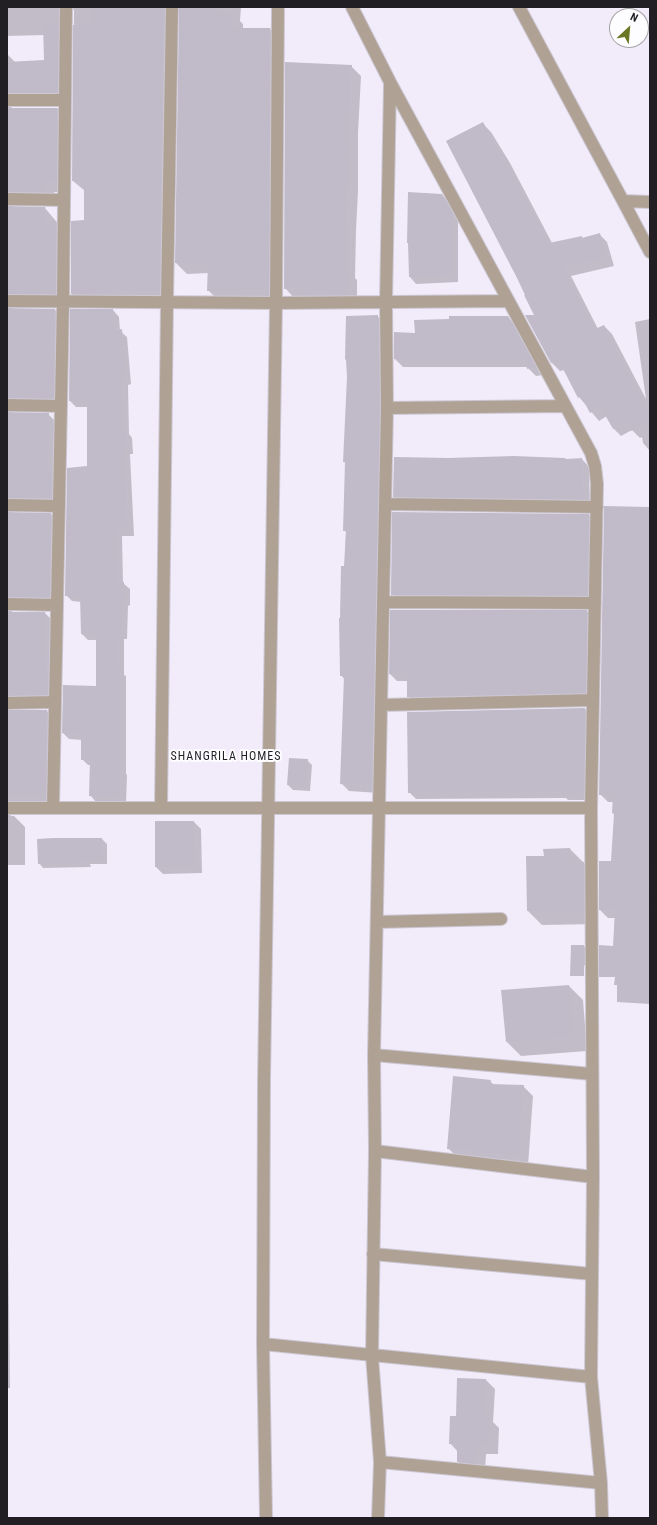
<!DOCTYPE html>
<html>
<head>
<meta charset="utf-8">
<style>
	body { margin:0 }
	#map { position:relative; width:657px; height:1525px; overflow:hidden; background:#f2ecfa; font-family:"Roboto Condensed",sans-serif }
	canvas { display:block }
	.frame { position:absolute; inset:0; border:8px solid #211f24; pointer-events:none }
	.north { position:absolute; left:609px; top:8px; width:40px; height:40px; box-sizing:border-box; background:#fdfcfe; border:1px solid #a5a4a7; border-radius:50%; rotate:26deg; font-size:11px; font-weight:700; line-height:16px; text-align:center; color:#211f24 }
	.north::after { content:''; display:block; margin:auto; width:14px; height:18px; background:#6a7825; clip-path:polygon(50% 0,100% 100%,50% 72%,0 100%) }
</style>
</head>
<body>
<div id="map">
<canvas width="657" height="1525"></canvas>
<div class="frame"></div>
<div class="north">N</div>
</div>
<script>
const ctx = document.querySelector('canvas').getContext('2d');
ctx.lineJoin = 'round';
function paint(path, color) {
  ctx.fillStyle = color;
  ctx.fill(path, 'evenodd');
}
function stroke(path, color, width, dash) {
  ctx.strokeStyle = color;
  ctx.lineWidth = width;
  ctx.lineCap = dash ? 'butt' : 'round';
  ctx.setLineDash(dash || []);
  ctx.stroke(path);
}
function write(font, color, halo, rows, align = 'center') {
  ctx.font = font + ' "Roboto Condensed",sans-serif';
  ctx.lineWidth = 4;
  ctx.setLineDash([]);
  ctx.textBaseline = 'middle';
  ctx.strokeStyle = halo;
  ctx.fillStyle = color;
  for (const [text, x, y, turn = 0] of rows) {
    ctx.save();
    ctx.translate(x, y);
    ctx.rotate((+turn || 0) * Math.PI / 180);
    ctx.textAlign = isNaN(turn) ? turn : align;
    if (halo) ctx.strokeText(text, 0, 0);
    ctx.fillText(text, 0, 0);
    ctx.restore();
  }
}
paint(new Path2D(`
	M7,7h234l-1,14 3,3v5h27l10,10 -1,260 -60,2 -11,-11 1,-17 -22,1 -11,-11 4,-253 -4,3 -6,289 -88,2 -10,-10 13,-73v-30l-12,-10 1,-172 -4,4 -2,90 -55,1 -2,4h46l11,11 -1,73h-13l1,10 -42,1 -2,5h34l21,25v71l-53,1 -2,4 44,1 10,10 -1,88 -50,1 -3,5h37l11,11 3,83 -48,1 -3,5h40l10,11 -1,80 -46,3 -3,5h34l11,11 2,71 -41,11 -6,4 -1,1h37l11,10 -2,83 -39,7 -7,5h4l11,11v38h-18v-811l8,8 30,-1 -1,-26 -37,1z
	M351,66l10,10 -3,57v58l-2,39 -1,48 2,2v23l-63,-5 -9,-10z
	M483,124l8,8 19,31 42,80 29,-6 2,1 16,-4 8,8 7,24 -43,10 27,53 6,-3 8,8 34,65 -11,-77 15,-3v132l-7,-8 -1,-6 -2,1 -8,-8 -11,6 -8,-8 -6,-12 -8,5 -20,-24 -14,-27 -5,1 -8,-8 -16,-47z
	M442,195l7,7 9,18v62l-42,2 -6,-7z
	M113,310l6,7 1,14 7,6 4,47 -3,1 1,49 3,4 1,16h-3l4,82h-12l1,47 7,6v16l-2,1 -1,33h-3v36l2,1v98l1,1 -1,28 -30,-1 -6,-7 1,-30h-3l-6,-6v-19l-13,-1 -6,-6 34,-46v-47h-9l-6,-6 -1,-32 -9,-1 -6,-6 22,-128v-60h-12l-6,-6z
	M377,316l8,7 -6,470 -30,-2 -8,-8 4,-103 -4,-5 5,-143 -2,-2 2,-67 -2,-1z
	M508,317l8,8 27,50 -7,1 -9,-9h-124l-8,-8v-26l21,1 34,-14z
	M565,459h17l7,8 1,39 -189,-3 -7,-7z
	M650,508v464l-42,-2 6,-23 1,-29h-7l-8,-8v-48h12l3,-47 -2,-2v-11h-5l-8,-8z
	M589,515l7,8 -1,80 -196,-1 -7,-8z
	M587,611l7,7 -2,81 -177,4 -7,-7v-15h-11l-7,-7z
	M585,709l6,6 -1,85h-22l-2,-2 -150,1 -7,-7z
	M307,760l5,5 -2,26 -17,-1 -5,-5z
	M194,822l7,7 1,44 -39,1 -7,-7z
	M102,839l5,5v20h-17l1,3 -48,1 -4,-5z
	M570,849l28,28v47l-56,1 -14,-14 17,-54z
	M584,946l5,5v15l-7,-1z
	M569,986l14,14 4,51 -66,5 -14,-14z
	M490,1081l4,4 29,1 10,10 -5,70 -70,-8 -10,-10z
	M7,1146l3,242h-3z
	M486,1380l9,9 -2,33 6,6 -1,26h-12l-1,18 -18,-1 -9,-10v-9l-8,-9 7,-26z`), '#0003');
paint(new Path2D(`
	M91,7h73l-4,285 -48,-1v3h-41v-73l13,-1v-39h-12l1,-156 18,-1z
	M179,7h38v5l16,1v15h37l-1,261h-16v1h-22v1h-24l1,-28h-33z
	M43,25h15v67h-51v-30l37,-2z
	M285,62l67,3 -3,57 -1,59 -2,39v49h2v25h-46v-6l-18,1z
	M7,108h50v74h-13l1,10h-38z
	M483,122l18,32h1l47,89 33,-7v2l18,-5 6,25 -42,10 31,61 9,-4 46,88v8l-19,10 -5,-9 -13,7 -12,-21 -11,5 -9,-17 -3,2 -19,-37 -8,2 -26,-48h9l-10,-20h1l-8,-17 -71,-137z
	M408,192l34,2 10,18v64l-43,1 -1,-34h-1z
	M7,206l38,1 1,14h10v73h-49z
	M7,308l48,1 -1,89h-47z
	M70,309h43l1,21 8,-1 3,49 -3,1 1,51h3l1,18 -3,1 4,81 -11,1 1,51h6v18h-2v34h-4v35h2v99h1l-1,29 -31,-1 1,-36h-9v-25l-19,-2 1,-48 33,1v-52h-15l-1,-38h-15l2,-128 20,-2v-65h-18z
	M378,315l2,93 -8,378 -32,-2 4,-108h-4l-1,-58h1l1,-52h3l2,-35h-3l2,-69h-2l4,-85 -1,-17 -1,-1 1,-43z
	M449,316h59l28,51 -9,2 -2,-10 -25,1 -33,-1h-73v-27l21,1 -1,-13 35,-1z
	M7,412l42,1 -1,57 4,-1v29h-45z
	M514,456l51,2 1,1 16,-1 2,41 -191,-2 1,-40 54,1z
	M604,506l46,1v326h-1l-1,49 2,122 -33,-2v-17h-3l1,-8h-16v-32l14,1 2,-36h-16v-49h12l3,-47 -2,-1 1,-18h-14z
	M7,512l44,1 -1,82h-4v2h-39z
	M392,512l197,2 -2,81h-196z
	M390,610h197l-1,83 -179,4v-23h-18z
	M7,612h38v50h2l1,33 -41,1z
	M585,708l-1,86 -23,1v-3l-153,1 -1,-81z
	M7,710h40l-1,84h-39z
	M289,758l19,1 -2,28 -19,-2z
	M155,821h39l1,46h-40z
	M53,838h49l1,22h-17v3l-48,1 -1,-25z
	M570,848v14h14v49h-57l-1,-55h18l-1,-7z
	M571,945h13v31h-14z
	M569,985l5,52 -68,5 -5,-52z
	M453,1076l38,4 -1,4 34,1 -5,71 -72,-7z
	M457,1378l29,1 -2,38 7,1 -2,28 -12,-1 -1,19 -19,-2v-18h-8l1,-28h6z`), '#c1bbc9');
const street = new Path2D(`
	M352,7l38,75 201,371 4,13 2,18 -6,324 2,369 -2,200 10,106 1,35
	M519,7l104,194
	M7,100h58
	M7,199l56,1
	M650,202l-27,-1 27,51
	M7,301l269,2 232,-2
	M7,405l54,1
	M387,408l178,-2
	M385,504l212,3
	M7,505l52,1
	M383,602l212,1
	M7,604l50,1
	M7,703l48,-1
	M381,705l212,-5
	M53,807l10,-505 3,-295
	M7,808h584
	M161,808l6,-507 5,-294
	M377,922l124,-3
	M374,1055l218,19
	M375,1151l218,26
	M373,1254l219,20
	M263,1344l328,33
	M380,1462l221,21
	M266,1518l-3,-174 1,-264 12,-777 2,-296
	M378,1518l2,-56 -8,-106 3,-205 -1,-96 13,-647 -1,-106 4,-218`);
stroke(street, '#ccc7d3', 14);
stroke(street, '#afa295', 12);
ctx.letterSpacing = '1px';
write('12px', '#211f24', '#fdfcfe', [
	["SHANGRILA HOMES",226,757]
]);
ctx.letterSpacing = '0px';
</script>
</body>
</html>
